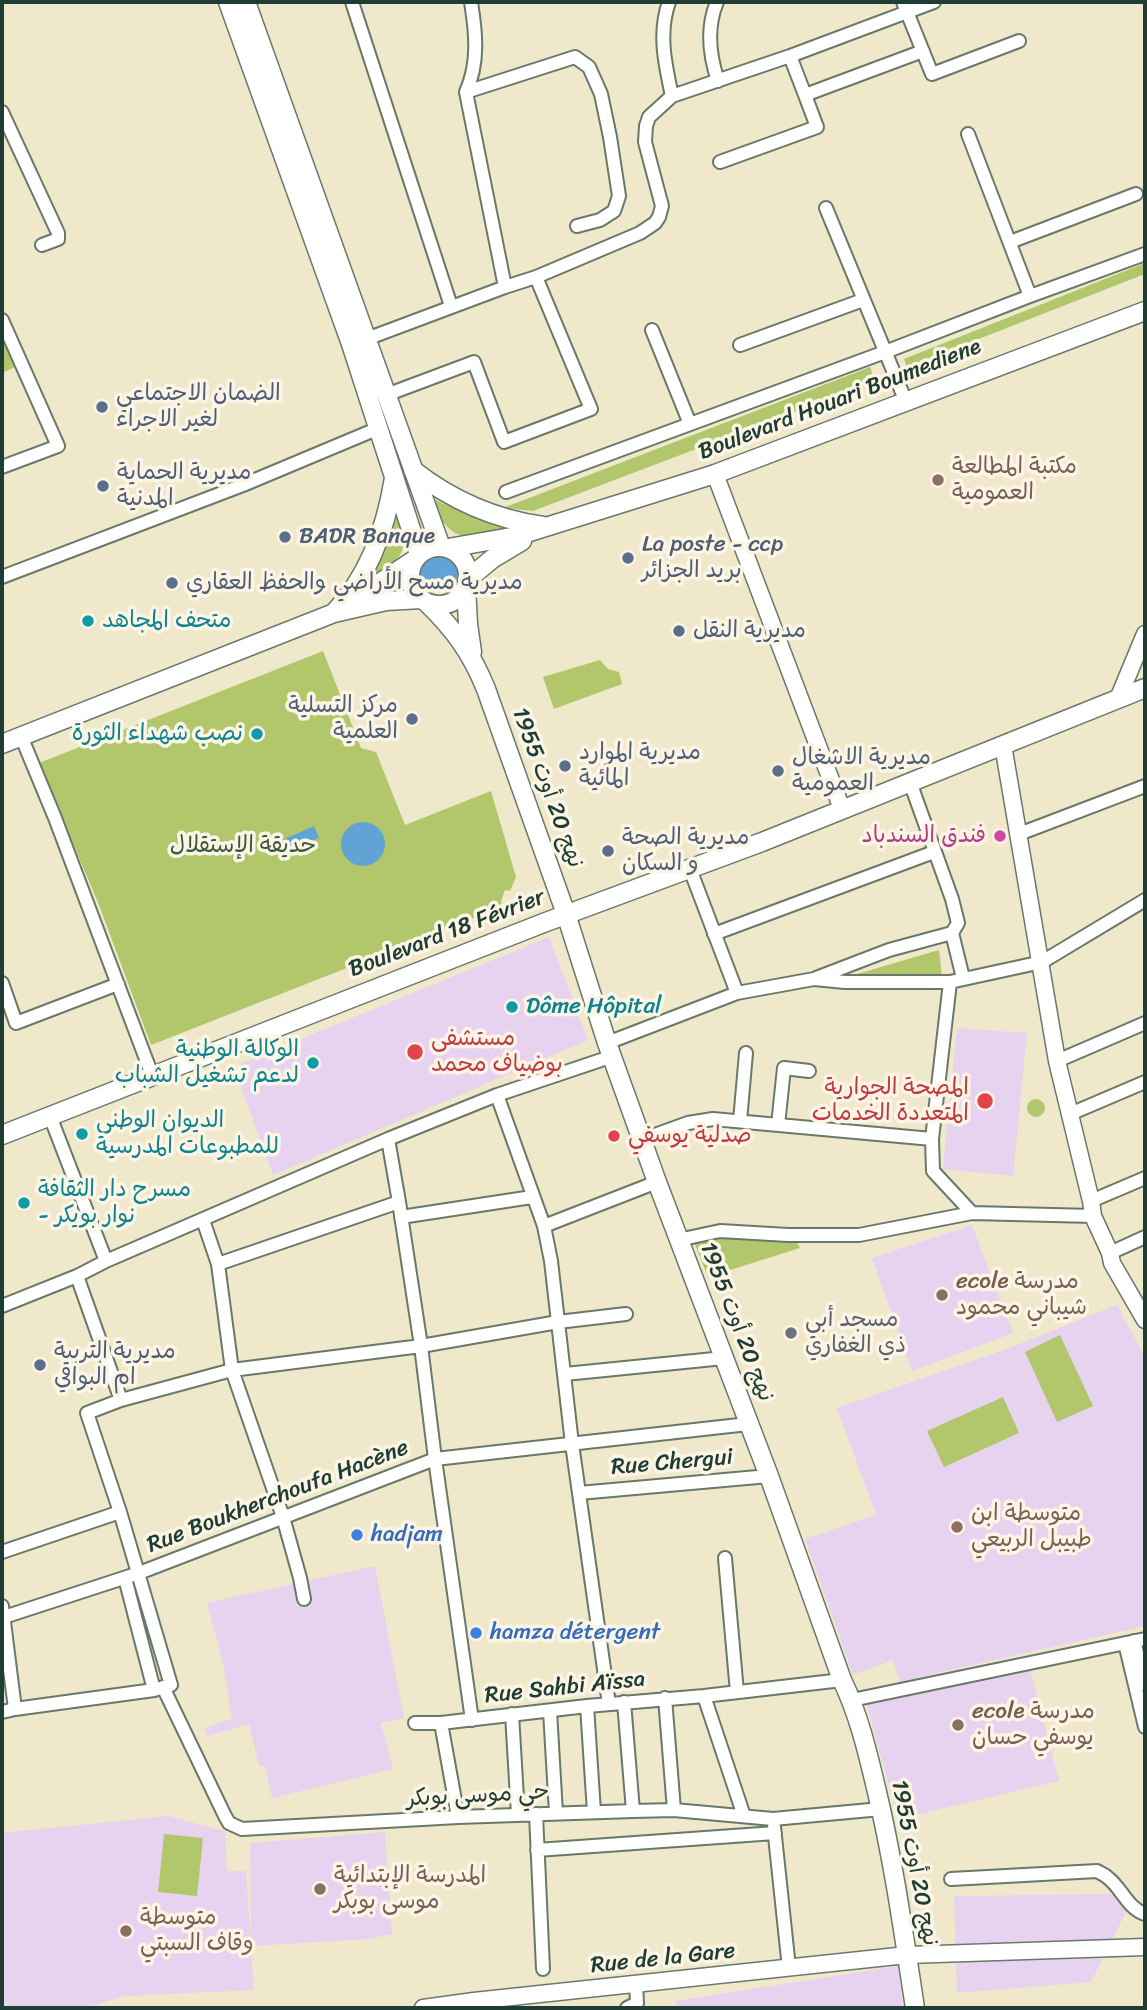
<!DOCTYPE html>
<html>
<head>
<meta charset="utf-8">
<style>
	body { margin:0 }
	#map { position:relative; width:1147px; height:2010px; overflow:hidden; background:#efe8cb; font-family:Sriracha,sans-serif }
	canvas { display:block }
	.frame { position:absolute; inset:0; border:4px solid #1f3d34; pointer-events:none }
</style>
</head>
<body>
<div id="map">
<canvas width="1147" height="2010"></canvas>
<div class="frame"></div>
</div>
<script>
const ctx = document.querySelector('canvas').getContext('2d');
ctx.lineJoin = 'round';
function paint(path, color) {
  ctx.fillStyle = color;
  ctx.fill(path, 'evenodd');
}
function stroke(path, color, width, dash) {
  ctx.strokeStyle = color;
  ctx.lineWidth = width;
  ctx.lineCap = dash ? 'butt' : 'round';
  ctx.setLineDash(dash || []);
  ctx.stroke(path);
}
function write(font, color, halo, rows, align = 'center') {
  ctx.font = font + ' Sriracha,"Playpen Sans Arabic",sans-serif';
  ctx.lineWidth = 7;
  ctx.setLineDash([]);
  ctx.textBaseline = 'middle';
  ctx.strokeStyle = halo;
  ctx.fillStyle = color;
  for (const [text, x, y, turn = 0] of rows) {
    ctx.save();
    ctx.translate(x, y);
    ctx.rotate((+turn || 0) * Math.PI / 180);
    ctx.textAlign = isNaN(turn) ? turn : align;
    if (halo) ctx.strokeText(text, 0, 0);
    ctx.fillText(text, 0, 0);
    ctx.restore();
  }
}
paint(new Path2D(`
	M549,937l39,103 -315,135 -35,-96 6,-3 -4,-12z
	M957,1028l70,5 -14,143 -70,-7z
	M972,1225l41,108 -101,38 -40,-113z
	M1117,1305l28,52v269l-213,48 -31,11 -8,-25 -40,15 -48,-136 71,-24 -39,-107 170,-59z
	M375,1566l29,152 -23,5 12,46 -121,29 -7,-32h-6l-10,-42 -42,12 -3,-8 28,-9 -9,-55 -16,-61z
	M1029,1665l30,116 -161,38 -33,-121z
	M168,1816l57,15 2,40h19l5,72 -1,-100 135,-11 7,102 -24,5 -117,7 3,44 -129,6 -40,12h-83v-175z
	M1117,1894l9,18 -35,70 -134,11 -3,-97z
	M899,1966l4,42h-225l-3,-7z`), '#e7d2ef');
paint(new Path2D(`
	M1145,263v11l-238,93 -3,-8z
	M2,334l15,32 -15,7z
	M870,367l5,14 -342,130 -30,-3z
	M431,498l34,15 47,15c-12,9 -46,13 -60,3 -10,-7 -17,-23 -21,-33z
	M397,506c2,9 6,19 7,28 3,26 -19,38 -38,50z
	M323,651l38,97 15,4 29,73 86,-34 25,86 -6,14 -5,-1 -4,11 1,6 -351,138 -52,-140 -60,-142z
	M600,660l8,9 11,3 3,12 -68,25 -11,-32z
	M939,950l3,26 -85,-2z
	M1027 1108a9 9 0 1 1 18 0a9 9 0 1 1-18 0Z
	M721,1235l75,5 4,8 -92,29 -14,-35z
	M1060,1335l33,71 -36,16 -32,-70z
	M1003,1397l16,36 -75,34 -17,-36z
	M164,1834l39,4 -6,58 -39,-4z`), '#b2c76c');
paint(new Path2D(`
	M418 571a20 20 0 1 1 40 0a20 20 0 1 1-40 0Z
	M341 844a22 22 0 1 1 44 0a22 22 0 1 1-44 0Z
	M314,826l5,12 -32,13 -5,-11z`), '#60a3d4');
const minor = new Path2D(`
	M352,2l99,304
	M669,2c-11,31 -4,62 3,94
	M717,2c-11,26 -8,52 1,79
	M903,2l29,72 87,-33
	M790,56l15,39 118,-44
	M466,92l109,-35 14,10 12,27 9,43 9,59 -5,15 -14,9 -23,6
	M2,112l56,121v6l-16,6
	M968,134l62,162
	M720,162l97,-35 -12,-32
	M826,208l80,194
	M1010,242l126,-48
	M505,287l31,-10 104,-44 15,-10 4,-6 3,-11 -17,-64 1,-16 3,-9 23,-21 118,-40 144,-54
	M2,320l56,126 -56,21
	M652,330l38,94
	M361,341l144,-54 -39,-195c13,-29 10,-59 5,-90
	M740,345l123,-45
	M386,395l88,-33 30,80 87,-33 -55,-132
	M506,492l379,-140 145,-56 115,-42
	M2,577l241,-92 136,-57
	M21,736l34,82 97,257
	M910,782l42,117 6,24 -6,10 11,45
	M1019,834l126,-48
	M690,869l47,124 77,-14 31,3h105l92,-20 103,-62
	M714,934l220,-82
	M816,978l73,-28 63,-17
	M950,982l-18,157 1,32 39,42 121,3
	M2,983l14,40 102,-39
	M607,1043l130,-50
	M1057,1061l88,-38
	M497,1095l47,131 7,35 21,183 37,260
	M1070,1114l75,-32
	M50,1116l56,145
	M740,1121l6,-68
	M778,1125l6,-57 25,3
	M641,1140l47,-17 25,-4 219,20
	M1091,1201l54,-23
	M401,1217l131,-20
	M203,1220l15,44 14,106 189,-24 -22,-144
	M544,1226l113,-44
	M678,1240l42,-9 68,4h71l113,-22
	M1110,1253l35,-16
	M218,1264l181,-62 -11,-63
	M77,1276l44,124 -34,13 33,99
	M2,1306l75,-30 29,-15 282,-122 109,-44 116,-39
	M565,1374l159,-16
	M121,1400l111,-30 51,147 17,61 4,21
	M579,1493l190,-17
	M2,1552l118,-40 51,173 -17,5 -139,19 -13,3
	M725,1558l12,134
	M125,1578l29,112
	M2,1606l13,103
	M4,1617l135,-44 296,-114 313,-35
	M1134,1641l11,43
	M1125,1643l20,84
	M163,1687l62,129 4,7 13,6 216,-12 175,-6 41,-1 99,9 108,-10
	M704,1696l40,120
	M665,1698l9,112
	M852,1700l293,-61
	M624,1702l9,109
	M587,1706l7,106
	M550,1711l6,102
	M512,1714l6,101
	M472,1720l-37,-261 -14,-113 137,-24 68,-8
	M415,1723h26l146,-17 117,-10 138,-16
	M441,1723l17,94
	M536,1814l7,155
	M774,1827l15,141
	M537,1850l238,-17
	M951,1879l146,-8c3,2 7,3 10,6 15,11 20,31 38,37
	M627,2008l10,-5 -1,-19`);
const tertiary = new Path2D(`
	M715,474l127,335
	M1118,699l27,-65
	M1003,745l54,316 34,140 2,15 17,37 2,10 33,57
	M423,2008l51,-7 433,-46 238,-8`);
const secondary = new Path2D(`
	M228,2l123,342 68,210
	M246,2l195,545
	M413,470c38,30 81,49 130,56
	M410 576a29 29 0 1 1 58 0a29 29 0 1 1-58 0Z
	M448,548l69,-12 198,-62 430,-163
	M467,580l25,-21 30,-18
	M466,586l2,38 4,28
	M426,602c28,27 45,50 60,87l80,225 41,129 50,139 112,294 73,204c17,35 26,74 35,112 17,72 27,144 38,216
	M350,603l64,-43
	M334,613c35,-37 52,-85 60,-135
	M2,744l332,-131 52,-12 35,-2
	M2,1135l544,-213 216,-80 383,-154`);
stroke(minor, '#687969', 16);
stroke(tertiary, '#687969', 19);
stroke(secondary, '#687969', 21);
stroke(minor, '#fff', 12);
stroke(tertiary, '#fff', 16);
stroke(secondary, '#fff', 18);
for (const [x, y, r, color] of [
	[102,407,7,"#5c6f8a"],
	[938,480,7,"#8d6e63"],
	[103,486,7,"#5c6f8a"],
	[285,537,7,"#5c6f8a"],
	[628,558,7,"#5c6f8a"],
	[172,583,7,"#5c6f8a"],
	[88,621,7,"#0f9aa8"],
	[679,631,7,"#5c6f8a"],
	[412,719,7,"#5c6f8a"],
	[257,734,7,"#0f9aa8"],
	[565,766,7,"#5c6f8a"],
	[778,771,7,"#5c6f8a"],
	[1000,836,7,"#d1479c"],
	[608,851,7,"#5c6f8a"],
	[512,1007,7,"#0f9aa8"],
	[415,1052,9,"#e0444e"],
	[313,1063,7,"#0f9aa8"],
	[985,1101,9,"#e0444e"],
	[82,1134,7,"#0f9aa8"],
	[614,1136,7,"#e0444e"],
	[24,1203,7,"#0f9aa8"],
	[942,1295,7,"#8d6e63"],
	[791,1333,7,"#6b7280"],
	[40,1365,7,"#5c6f8a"],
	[957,1527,7,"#8d6e63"],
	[357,1535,7,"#3f7fe0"],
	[476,1633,7,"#3f7fe0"],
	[958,1725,7,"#8d6e63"],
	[320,1889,7,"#8d6e63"],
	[126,1931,7,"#8d6e63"]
]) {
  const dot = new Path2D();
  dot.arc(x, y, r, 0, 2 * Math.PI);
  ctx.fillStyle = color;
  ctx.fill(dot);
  stroke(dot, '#fcf5e5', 2.5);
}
write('23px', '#4e5e75', '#fcf5e5', [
	["الضمان الاجتماعي",116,394],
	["لغير الاجراء",116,420],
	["مديرية الحماية",117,473],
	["المدنية",117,499],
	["BADR Banque",299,537],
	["La poste - ccp",642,545],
	["بريد الجزائر",642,571],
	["مديرية مسح الأراضي والحفظ العقاري",186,583],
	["مديرية النقل",693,631],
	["مركز التسلية",398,706,"right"],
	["العلمية",398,732,"right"],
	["مديرية الموارد",579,753],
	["المائية",579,779],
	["مديرية الاشغال",792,758],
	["العمومية",792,784],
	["مديرية الصحة",622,838],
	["و السكان",622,864],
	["مديرية التربية",54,1352],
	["ام البواقي",54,1378]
], 'left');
write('23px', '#1f3d34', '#fcf5e5', [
	["Boulevard Houari Boumediene",840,400,-21],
	["نهج 20 أوت 1955",547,788,70],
	["Boulevard 18 Février",447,934,-21],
	["نهج 20 أوت 1955",736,1322,69],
	["Rue Chergui",672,1463,-5],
	["Rue Boukherchoufa Hacène",278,1497,-21],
	["Rue Sahbi Aïssa",565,1688,-6],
	["حي موسى بوبكر",478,1796,-3],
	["نهج 20 أوت 1955",914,1863,79],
	["Rue de la Gare",663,1959,-6]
]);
write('23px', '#785e54', '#fcf5e5', [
	["مكتبة المطالعة",952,467],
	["العمومية",952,493],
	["ecole مدرسة",956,1282],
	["شيباني محمود",956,1308],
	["متوسطة ابن",971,1514],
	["طبيبل الربيعي",971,1540],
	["ecole مدرسة",972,1712],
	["يوسفي حسان",972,1738],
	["المدرسة الإبتدائية",334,1876],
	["موسى بوبكر",334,1902],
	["متوسطة",140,1918],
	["وقاف السبتي",140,1944]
], 'left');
write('23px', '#0d838f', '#fcf5e5', [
	["متحف المجاهد",102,621],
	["نصب شهداء الثورة",243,734,"right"],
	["Dôme Hôpital",526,1007],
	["الوكالة الوطنية",299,1050,"right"],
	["لدعم تشغيل الشباب",299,1076,"right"],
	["الديوان الوطني",96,1121],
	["للمطبوعات المدرسية",96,1147],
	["مسرح دار الثقافة",38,1190],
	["- نوار بويكر",38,1216]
], 'left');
write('23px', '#b23c85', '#fcf5e5', [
	["فندق السندباد",986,836]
], 'right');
write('23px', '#3c593f', '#fcf5e5', [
	["حديقة الإستقلال",243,846]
]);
write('23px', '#be3a42', '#fcf5e5', [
	["مستشفى",431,1039],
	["بوضياف محمد",431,1065],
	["المصحة الجوارية",969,1088,"right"],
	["المتعددة الخدمات",969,1114,"right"],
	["صدلية يوسفي",628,1136]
], 'left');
write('23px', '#5b616d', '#fcf5e5', [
	["مسجد أبي",805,1320],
	["ذي الغفاري",805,1346]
], 'left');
write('23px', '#366cbe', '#fcf5e5', [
	["hadjam",371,1535],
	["hamza détergent",490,1633]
], 'left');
</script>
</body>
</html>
